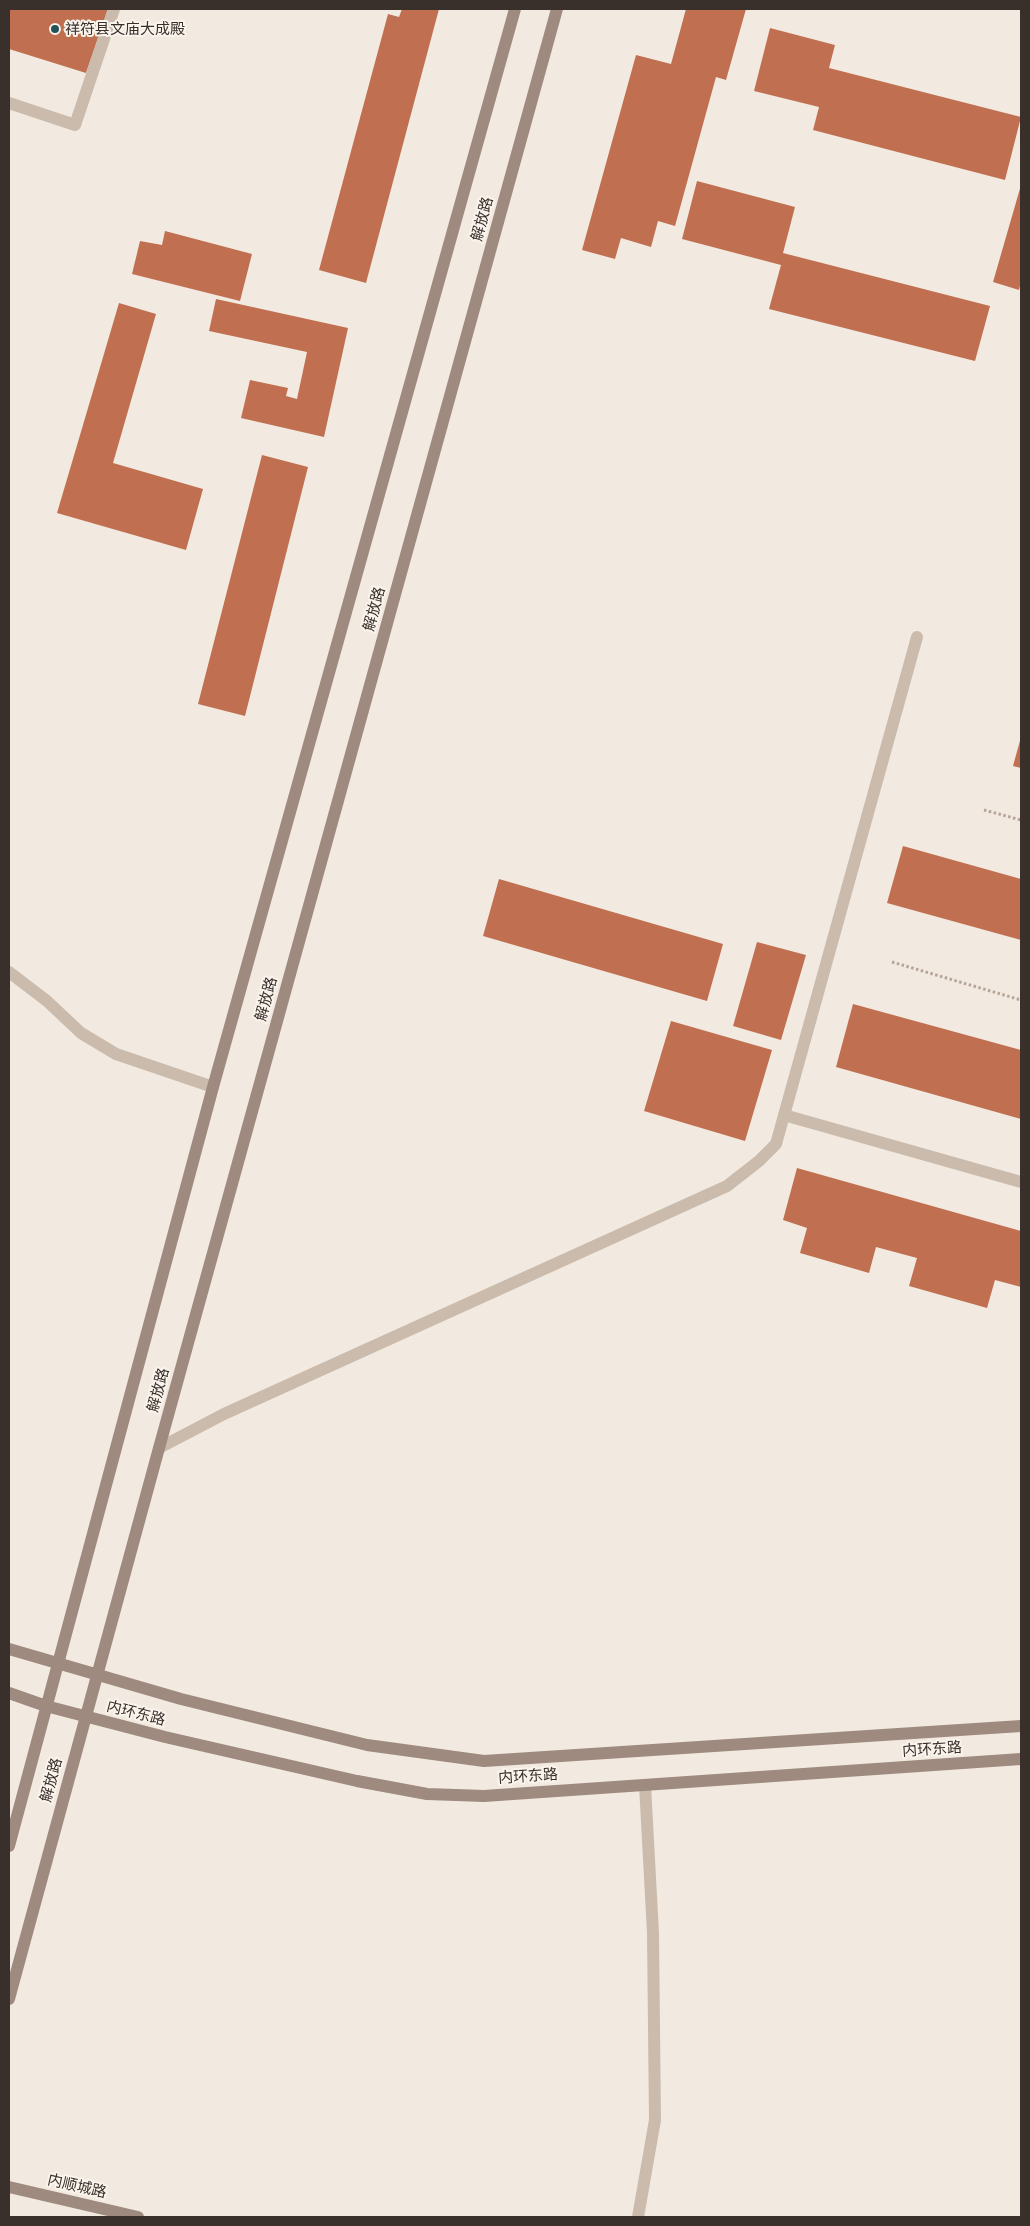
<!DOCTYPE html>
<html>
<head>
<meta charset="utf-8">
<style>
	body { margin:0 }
	#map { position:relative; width:1030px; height:2226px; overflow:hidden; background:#f2eae0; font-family:Barlow,sans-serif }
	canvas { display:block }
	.frame { position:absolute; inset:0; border:10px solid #39302b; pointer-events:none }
</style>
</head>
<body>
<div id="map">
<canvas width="1030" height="2226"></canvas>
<div class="frame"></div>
</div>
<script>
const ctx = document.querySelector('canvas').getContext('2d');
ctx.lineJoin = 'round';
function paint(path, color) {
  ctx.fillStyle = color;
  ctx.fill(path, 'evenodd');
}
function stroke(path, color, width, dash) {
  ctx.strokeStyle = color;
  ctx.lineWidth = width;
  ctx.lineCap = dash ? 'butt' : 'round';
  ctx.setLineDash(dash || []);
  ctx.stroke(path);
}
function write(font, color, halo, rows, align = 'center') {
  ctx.font = font + ' Barlow,"Noto Sans SC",sans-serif';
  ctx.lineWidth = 4;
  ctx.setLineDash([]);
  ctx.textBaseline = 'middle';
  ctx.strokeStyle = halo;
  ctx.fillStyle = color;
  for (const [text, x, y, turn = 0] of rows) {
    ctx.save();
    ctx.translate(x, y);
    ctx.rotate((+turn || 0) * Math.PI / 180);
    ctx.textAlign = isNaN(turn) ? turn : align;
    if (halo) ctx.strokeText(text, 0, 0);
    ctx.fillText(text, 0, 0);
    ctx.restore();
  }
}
paint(new Path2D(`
	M9,9h99l-22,64 -77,-24z
	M402,9h37l-73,274 -47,-13 69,-256 11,3z
	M686,9h60l-20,71 -10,-3 -41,149 -17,-5 -7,26 -30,-9 -6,21 -33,-9 54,-195 35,9z
	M770,28l65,17 -6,23 192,49 -16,63 -192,-50 6,-23 -65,-16z
	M697,181l98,26 -12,46 207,53 -15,55 -206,-52 12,-44 -99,-26z
	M1021,185v96l-2,9 -26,-8z
	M165,231l87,23 -12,47 -108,-27 8,-33 22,4z
	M216,299l132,29 -24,109 -83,-19 9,-38 38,8 -2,8 11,3 10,-47 -98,-21z
	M119,303l37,11 -43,149 90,26 -17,61 -129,-37z
	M262,455l46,12 -63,249 -47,-12z
	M1021,737v31l-8,-2z
	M903,846l118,33v61l-134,-37z
	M499,879l224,65 -16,57 -224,-65z
	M757,942l49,13 -25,85 -48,-14z
	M853,1004l168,46v69l-185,-52z
	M671,1021l101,29 -27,91 -101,-30z
	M797,1168l224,63v56l-26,-7 -8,28 -78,-22 8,-28 -41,-11 -7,26 -69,-20 7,-25 -24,-8z`), '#c07050');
stroke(new Path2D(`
	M984,810l37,10
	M892,962l129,38`), '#b6a597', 3, [2.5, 2.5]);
stroke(new Path2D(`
	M9,103l66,22 39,-116
	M784,1115l237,67
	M638,2217l17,-97 -2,-187 -8,-148`), '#cabbac', 12);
stroke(new Path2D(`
	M9,972l38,29 34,32 35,21 97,33
	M159,1448l65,-34 503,-228 32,-25 17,-17 141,-507`), '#cabbac', 12);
stroke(new Path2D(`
	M9,1649l172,50 186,46 117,16 537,-35
	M9,1693l37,13 119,31 192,44 70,13 57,2 537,-37
	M9,1846l204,-759 302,-1078
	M9,1999l150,-551 398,-1439
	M9,2187l129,30`), '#9e8a7e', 12);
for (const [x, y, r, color] of [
	[55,29,5,"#225358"]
]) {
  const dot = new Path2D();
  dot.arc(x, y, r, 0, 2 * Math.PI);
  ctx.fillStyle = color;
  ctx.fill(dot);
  stroke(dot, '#faf4ed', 2);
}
write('15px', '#39302b', '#faf4ed', [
	["祥符县文庙大成殿",65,29]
], 'left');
write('15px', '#39302b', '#faf4ed', [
	["解放路",482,219,-75],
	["解放路",374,609,-75],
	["解放路",266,999,-75],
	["解放路",158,1390,-75],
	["内环东路",136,1713,14],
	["内环东路",932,1749,-4],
	["内环东路",528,1776,-4],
	["解放路",51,1780,-75],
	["内顺城路",77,2186,13]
]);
</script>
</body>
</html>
